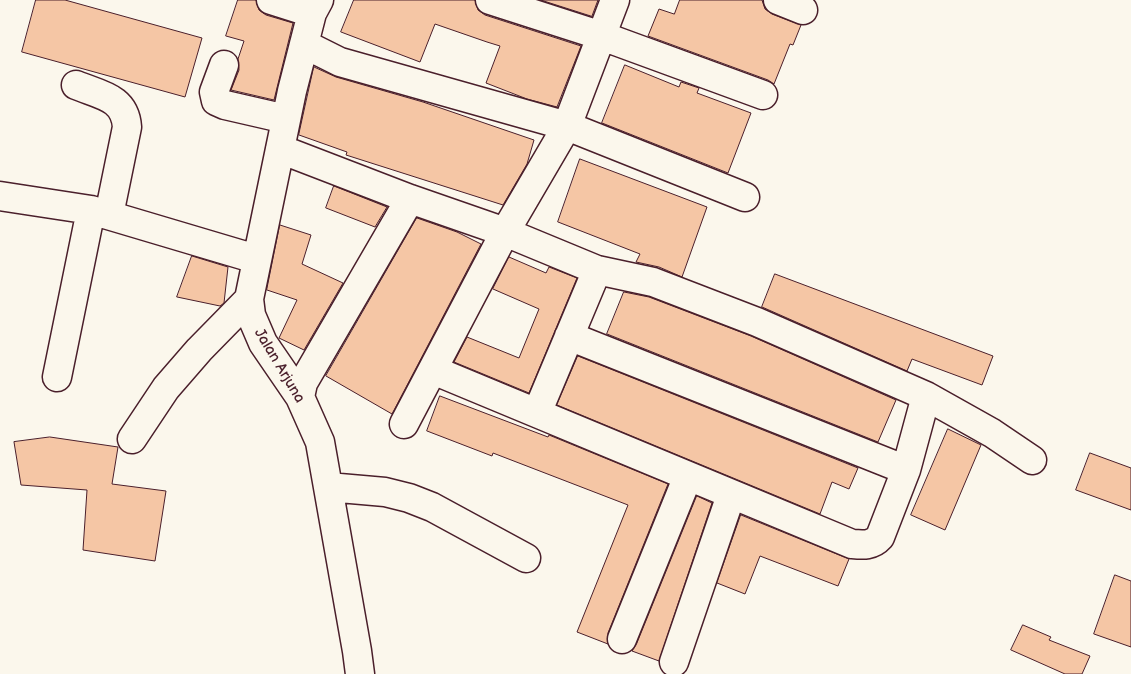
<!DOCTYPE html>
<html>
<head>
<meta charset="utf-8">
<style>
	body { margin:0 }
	canvas { display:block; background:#fbf7ec }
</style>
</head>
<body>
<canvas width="1131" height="674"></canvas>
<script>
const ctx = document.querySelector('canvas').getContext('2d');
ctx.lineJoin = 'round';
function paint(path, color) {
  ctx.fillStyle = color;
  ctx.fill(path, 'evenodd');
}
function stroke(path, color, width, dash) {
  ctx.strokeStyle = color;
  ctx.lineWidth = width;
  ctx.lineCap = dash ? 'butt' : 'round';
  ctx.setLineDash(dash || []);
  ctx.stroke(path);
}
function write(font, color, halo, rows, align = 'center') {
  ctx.font = font + ' "Balsamiq Sans",sans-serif';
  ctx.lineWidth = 4;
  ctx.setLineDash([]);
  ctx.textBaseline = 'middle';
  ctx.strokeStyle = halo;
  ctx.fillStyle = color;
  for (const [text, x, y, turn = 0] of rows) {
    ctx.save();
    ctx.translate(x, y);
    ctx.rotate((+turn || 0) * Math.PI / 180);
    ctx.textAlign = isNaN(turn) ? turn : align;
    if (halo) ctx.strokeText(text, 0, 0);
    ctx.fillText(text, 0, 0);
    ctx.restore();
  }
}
const building = new Path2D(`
	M36,0h29l137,38 -17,59 -163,-45z
	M238,0h18l3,10 7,5 27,8 -19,77 -43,-10 8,-20 -1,-11 6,-18 -18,-5z
	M354,0h121l3,10 7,5 96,31 -24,61 -30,-8 -41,-16 14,-37 -13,-4 -52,-18 -15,38 -79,-30z
	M541,0h57l-6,16z
	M680,0h82l3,9 7,5 29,11 -8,20 -3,-1 -16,40 -6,-4 -120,-44 11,-27 15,5z
	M625,65l54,22 2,-5 18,6 -2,5 54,20 -23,60 -126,-50z
	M314,67l22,10 87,25 111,38 -7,24 -24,41 -157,-50 1,-3 -48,-17z
	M580,159l127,48 -25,70 -23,-10 -23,-5 4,-8 -82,-32z
	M334,186l53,21 -12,20 -49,-19z
	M417,218l40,14 24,12 -89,170 -66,-38z
	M280,225l31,10 -9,29 41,19 -39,67 -25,-12 18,-38 -30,-10z
	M192,256l36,11 -4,36 -4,3 -43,-9z
	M509,257l37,16 3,-6 28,11 -48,115 -75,-31 13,-25 52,21 20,-49 -46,-20z
	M775,274l218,82 -11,29 -70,-26 -5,12 -145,-64z
	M624,292l25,5 102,39 145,64 -18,42 -271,-108z
	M578,356l280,112 -9,21 -17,-7 -12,32 -263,-109z
	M440,396l108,41 1,-2 119,49 -60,149v11l-31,-12 51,-127 -135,-52 -1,3 -65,-25z
	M948,429l33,16 -36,85 -34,-15z
	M50,437l68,10 -6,37 54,7 -11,70 -72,-11 4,-60 -66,-5 -7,-43z
	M1090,453l41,15v42l-55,-20z
	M697,496l15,7 -53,158 -27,-10 4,-6z
	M741,515l108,44 -11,27 -78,-30 -15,38 -28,-11z
	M1115,575l16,6v66l-37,-13z
	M1023,625l28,12 -2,3 41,16 -8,18h-17l-54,-24z`);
paint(building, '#f5c6a5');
stroke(building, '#4a1f2b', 1);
const minor = new Path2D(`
	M271,0l41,13
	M319,0l-7,13 -20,78 -43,208 2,16 12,28 37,54 20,45 37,209 3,23
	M490,0l112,36 161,59
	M778,0l25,10
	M304,44l36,18 227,64 178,71
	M224,65l-10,27 2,9 9,4 61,14
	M76,85c24,10 49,12 51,42l-18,88
	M280,149l130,50 95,33 62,-106 48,-126
	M0,196l91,14 165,49
	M569,336l337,134
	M433,370l419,174c11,1 20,2 28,-7l26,-67 20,-74
	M57,377l34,-167
	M300,397l3,-14 107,-184
	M537,413l60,-143
	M404,424l101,-192 92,38 56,12 104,40 169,74 66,37 40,27
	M132,439l34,-51 33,-38 50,-51
	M328,487l57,5 24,6 23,9 94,51
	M622,639l66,-163
	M674,662l57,-167`);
stroke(minor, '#4a1f2b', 31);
stroke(minor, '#fbf7ec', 28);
write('15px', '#4a1f2b', '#fbf7ec', [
	["Jalan Arjuna",279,366,59]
]);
</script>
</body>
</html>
